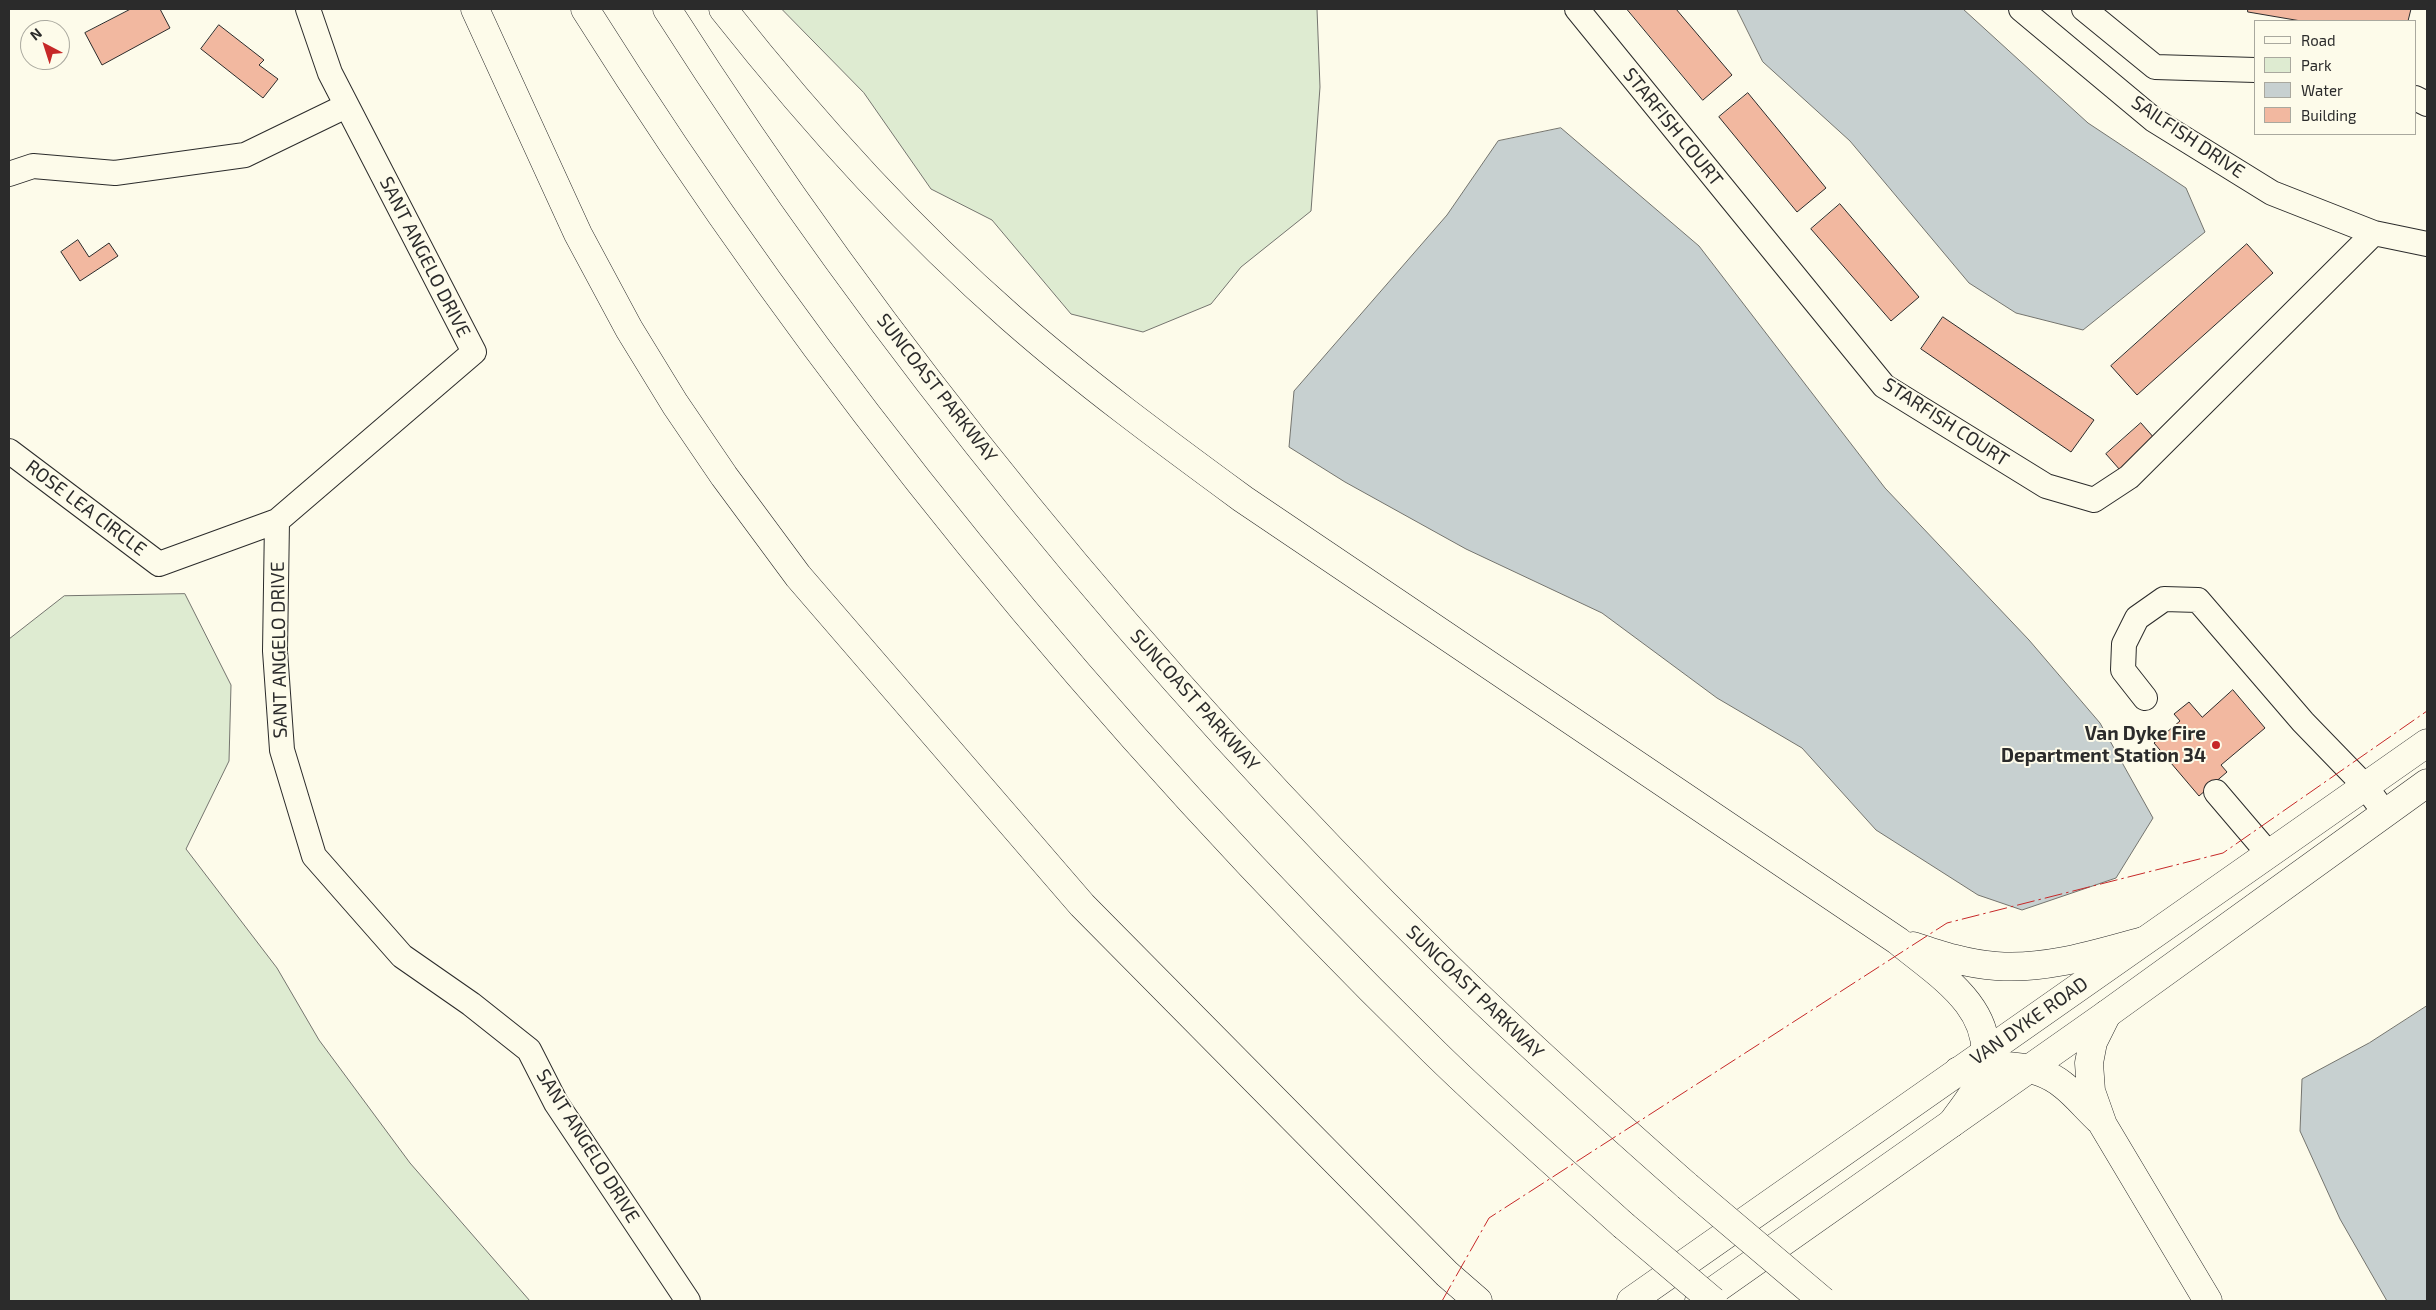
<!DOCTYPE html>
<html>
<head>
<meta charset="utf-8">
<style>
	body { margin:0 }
	#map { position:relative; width:2436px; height:1310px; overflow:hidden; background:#fdfbea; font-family:"Exo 2",sans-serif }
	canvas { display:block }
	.frame { position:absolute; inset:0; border:10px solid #2b2b2b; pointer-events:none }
	.legend { position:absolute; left:2254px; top:20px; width:162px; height:115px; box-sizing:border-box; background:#fdfbea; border:1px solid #a9a89e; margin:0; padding:6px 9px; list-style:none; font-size:15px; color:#2b2b2b }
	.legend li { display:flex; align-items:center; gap:10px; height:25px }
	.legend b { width:25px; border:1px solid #a9a89e }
	.north { position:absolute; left:20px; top:20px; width:50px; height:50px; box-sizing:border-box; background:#fdfbea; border:1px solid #a9a89e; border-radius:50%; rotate:320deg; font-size:14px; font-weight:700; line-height:20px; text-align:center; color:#2b2b2b }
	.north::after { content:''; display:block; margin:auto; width:18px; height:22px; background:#c62828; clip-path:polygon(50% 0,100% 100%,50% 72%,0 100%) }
</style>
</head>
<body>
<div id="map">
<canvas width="2436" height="1310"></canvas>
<div class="frame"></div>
<ul class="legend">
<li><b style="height:6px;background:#fdfbea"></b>Road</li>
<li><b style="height:14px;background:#deebd1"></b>Park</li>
<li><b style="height:14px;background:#c7d0d0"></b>Water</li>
<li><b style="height:14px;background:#f2b8a0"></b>Building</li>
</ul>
<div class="north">N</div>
</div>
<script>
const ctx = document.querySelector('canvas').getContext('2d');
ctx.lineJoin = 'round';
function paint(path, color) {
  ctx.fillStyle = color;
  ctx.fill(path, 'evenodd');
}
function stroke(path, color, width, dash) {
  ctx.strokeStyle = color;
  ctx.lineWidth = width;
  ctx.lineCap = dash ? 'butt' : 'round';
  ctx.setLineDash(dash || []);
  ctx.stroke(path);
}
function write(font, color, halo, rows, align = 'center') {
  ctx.font = font + ' "Exo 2",sans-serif';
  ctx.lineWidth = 4;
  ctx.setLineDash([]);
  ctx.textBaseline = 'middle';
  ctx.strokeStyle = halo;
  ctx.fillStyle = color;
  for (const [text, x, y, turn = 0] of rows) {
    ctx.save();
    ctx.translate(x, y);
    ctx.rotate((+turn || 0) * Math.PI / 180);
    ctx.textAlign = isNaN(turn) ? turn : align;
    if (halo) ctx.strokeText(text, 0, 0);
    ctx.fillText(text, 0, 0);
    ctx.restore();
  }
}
const green = new Path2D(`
	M782,9h535l3,78 -9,124 -70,56 -30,37 -68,28 -72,-18 -79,-94 -61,-31 -67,-96z
	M185,594l46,91 -2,76 -43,88 91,119 42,72 91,123 120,138h-521v-662l55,-43z`);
paint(green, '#deebd1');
stroke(green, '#74746e', 1);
const water = new Path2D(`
	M1737,9h226l125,114 98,65 19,44 -122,98 -67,-17 -47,-30 -119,-142 -87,-79z
	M1561,128l138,118 186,242 144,152 71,83 53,95 -37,60 -94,32 -44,-15 -102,-65 -74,-82 -85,-50 -115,-85 -136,-64 -121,-67 -56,-35 5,-56 153,-176 51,-74z
	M2427,1006v295h-40l-47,-82 -40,-88 2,-52 67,-36z`);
paint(water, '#c7d0d0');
stroke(water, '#74746e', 1);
const building = new Path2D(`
	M131,9h29l10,19 -68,37 -17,-32z
	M1627,9h49l56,66 -29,25z
	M2248,9h163l-3,12h-107l-53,-9z
	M219,25l45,35 -5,5 19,14 -15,19 -62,-49z
	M1748,93l78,95 -29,24 -78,-95z
	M1840,204l79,93 -28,24 -80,-92z
	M78,240l11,17 20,-14 9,13 -38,25 -19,-29z
	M2247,244l26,29 -136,122 -26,-29z
	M1943,317l151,103 -23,32 -150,-103z
	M2141,423l14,16 -35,31 -14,-16z
	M2233,690l32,38 -44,37 6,7 -28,24 -45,-53 26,-22 -6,-7 15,-12 13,15z`);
paint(building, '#f2b8a0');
stroke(building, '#2b2b2b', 1);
const minor = new Path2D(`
	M308,9l22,64 144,279 -197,169 -2,130 7,99 32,106 88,100 69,48 58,46 27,53 132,198
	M1577,9l307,377 162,100 48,14 35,-23 245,-244
	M2021,9l133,111 118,73 102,40 53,11
	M2084,9l71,58 100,3
	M2415,98l12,6
	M9,174l24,-8 82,7 130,-18 101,-49
	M9,451l150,113 118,-43
	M2145,698l-22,-28 1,-26 13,-26 27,-19 34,1 105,122 62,64 20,27
	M2216,792l52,61`);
const major = new Path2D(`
	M1631,1301l796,-558
	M1699,1301l408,-287 320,-231`);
const highway = new Path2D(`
	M475,9l103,225 51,95 46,75 49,72 74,100 284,329 365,369 31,27
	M585,9c240,382 526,727 848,1042 61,60 126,116 190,174
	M667,9c217,340 483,665 771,948 80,79 164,154 249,229
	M723,9c87,110 182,216 288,309 74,65 153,123 232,181l655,442c38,32 98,66 86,126 -4,21 -20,39 -32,56
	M1913,946c27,9 54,18 83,20 50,4 99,-12 147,-25
	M2107,1014l-14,28 -4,21 2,28 12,34 105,176
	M1958,1071c33,-8 77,-9 105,14 13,10 24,24 36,35`);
stroke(minor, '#2b2b2b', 26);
stroke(major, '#2b2b2b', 29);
stroke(highway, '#2b2b2b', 29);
stroke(minor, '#fdfbea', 24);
stroke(major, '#fdfbea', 28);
stroke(highway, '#fdfbea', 28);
const highwayBridge = new Path2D(`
	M1687,1186l136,115
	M1623,1225l90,76`);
stroke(highwayBridge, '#2b2b2b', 29, []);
stroke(highwayBridge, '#fdfbea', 28);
stroke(new Path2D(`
	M1442,1301l47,-83 458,-295 276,-70 204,-142`), '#c62828', 1, [18, 4, 2.5, 4]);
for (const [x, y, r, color] of [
	[2216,745,5,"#c62828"]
]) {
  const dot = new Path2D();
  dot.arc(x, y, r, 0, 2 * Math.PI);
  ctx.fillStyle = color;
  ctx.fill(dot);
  stroke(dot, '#fdfbea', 2);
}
write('19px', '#2b2b2b', '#fdfbea', [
	["STARFISH COURT",1673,127,51],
	["SAILFISH DRIVE",2188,137,34],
	["SANT ANGELO DRIVE",425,257,63],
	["SUNCOAST PARKWAY",937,388,52],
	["STARFISH COURT",1946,422,33],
	["ROSE LEA CIRCLE",86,508,37],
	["SANT ANGELO DRIVE",279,650,-91],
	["SUNCOAST PARKWAY",1195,700,48],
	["SUNCOAST PARKWAY",1475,992,44],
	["VAN DYKE ROAD",2029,1021,-35],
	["SANT ANGELO DRIVE",588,1146,58]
]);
write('bold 19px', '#2b2b2b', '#fdfbea', [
	["Van Dyke Fire",2206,734],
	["Department Station 34",2206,756]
], 'right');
</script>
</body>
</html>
